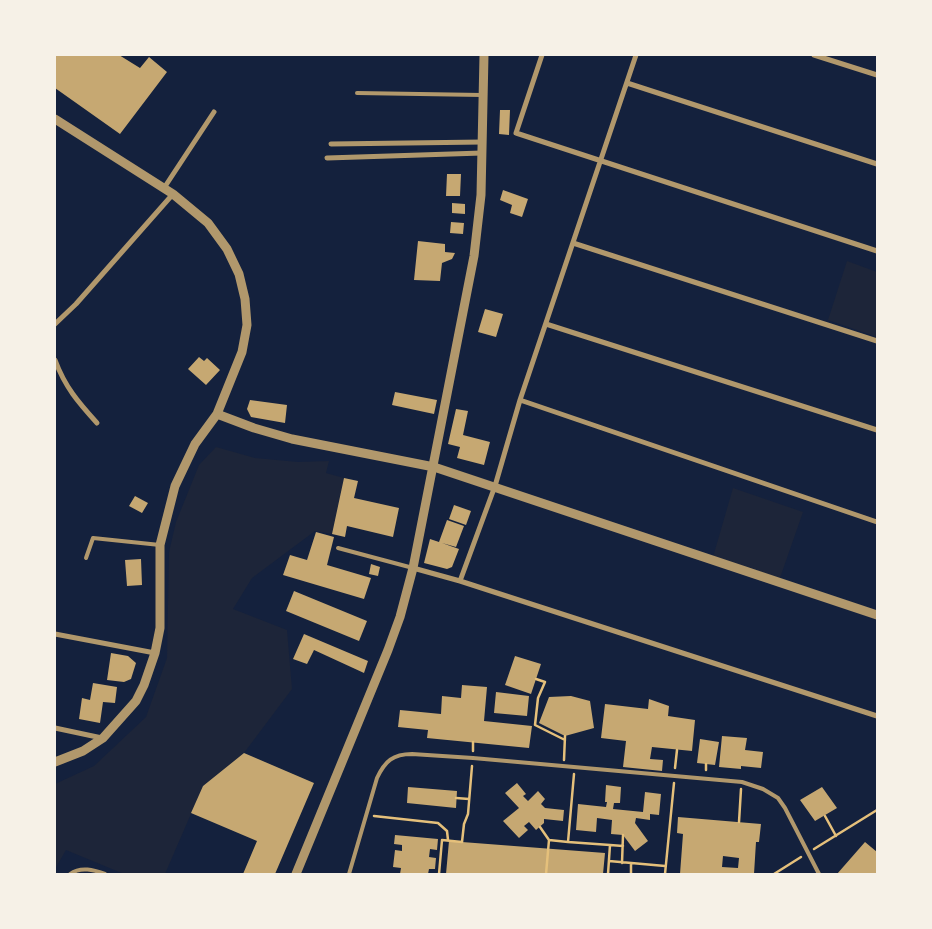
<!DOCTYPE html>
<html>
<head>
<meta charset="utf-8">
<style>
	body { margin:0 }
	#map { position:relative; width:932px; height:929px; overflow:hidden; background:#14213d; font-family:"Public Sans",sans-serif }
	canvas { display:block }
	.frame { position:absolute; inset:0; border:56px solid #f6f1e7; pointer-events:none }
</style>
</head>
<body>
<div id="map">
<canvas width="932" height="929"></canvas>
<div class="frame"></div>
</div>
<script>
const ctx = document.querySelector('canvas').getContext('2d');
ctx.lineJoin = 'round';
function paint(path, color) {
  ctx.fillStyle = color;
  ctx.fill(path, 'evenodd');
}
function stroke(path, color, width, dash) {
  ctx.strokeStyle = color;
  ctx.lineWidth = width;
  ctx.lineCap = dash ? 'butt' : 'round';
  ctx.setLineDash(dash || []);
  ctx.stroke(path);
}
paint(new Path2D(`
	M847,261l30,11v65l-49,-17z
	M216,447l39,11 43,4 31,-1 -3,12 18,5 -12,56 -17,-3 -63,47 -19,31 54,21 5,59 -48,64 -41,33 -38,88h-41l-58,-24 -11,19v-85l39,-18 52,-49 21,-59 2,-106 7,-30 23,-57z
	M733,488l70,24 -23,66 -67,-21z`), '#1d2539');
paint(new Path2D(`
	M55,55h64l21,13 9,-11 18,15 -47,62 -65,-46z
	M500,110h10l-1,25 -10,-1z
	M447,174h14l-1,22h-14z
	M503,190l25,9 -6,18 -12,-4 2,-8 -12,-5z
	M452,203l13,1v10l-13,-1z
	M451,222l13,1 -1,11 -13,-1z
	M418,241l27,3v8l10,1 -3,6 -10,4 -2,18 -26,-1z
	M485,309l18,5 -7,23 -18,-5z
	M199,357l5,4 3,-3 13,12 -14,15 -18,-16z
	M395,392l42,8 -3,14 -42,-9z
	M250,400l37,5 -2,18 -34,-6 -4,-8z
	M456,409l12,2 -5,24 27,7 -6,23 -27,-7 3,-11 -12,-3z
	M344,478l14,3 -4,17 45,10 -6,29 -46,-11 -2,11 -13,-3z
	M135,496l13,7 -6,10 -13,-7z
	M454,505l17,6 -5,14 -17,-6z
	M447,520l17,6 -8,21 -14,-4 17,6 -7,18 -5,2 -23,-6 6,-24 9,3z
	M316,532l18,5 -7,28 44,13 -7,21 -81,-24 7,-20 17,5z
	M141,559l1,26 -15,1 -2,-26z
	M371,564l9,3 -2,9 -9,-2z
	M294,591l73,30 -8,20 -73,-30z
	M304,634l64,27 -4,12 -50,-23 -7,14 -14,-5z
	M111,653l17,3 8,7 -5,16 -7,3 -17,-2z
	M515,656l26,8 -10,30 -26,-9z
	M93,683l24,4 -2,16 -12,-1 -3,21 -21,-4 3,-21 8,2z
	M462,685l25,2 -3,34 48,5 -3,22 -102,-10 1,-8 -30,-3 2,-17 41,4 1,-18 19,2z
	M496,692l33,4 -2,20 -33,-3z
	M571,696l19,5 4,27 -29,8 -26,-13 10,-26z
	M649,699l20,7 -1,10 27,4 -3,31 -40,-4 -2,12 13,1 -1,11 -39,-4 3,-26 -25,-3 4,-34 43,5z
	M722,736l25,2 -2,12 18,2 -2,16 -20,-2v3l-22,-2z
	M700,739l19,3 -4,23 -18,-2z
	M244,753l70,30 -39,91h-32l14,-33 -66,-28 12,-27z
	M517,783l9,11 -3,2 5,5 10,-10 7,8 -4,5 4,4 19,2 -1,11 -19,-2v4l-8,7 -7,-8 -5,4 4,4 -9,8 -16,-17 16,-13 -14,-15z
	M606,785l15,2 -1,16h-6l-1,6 30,3 2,-20 16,2 -2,21 -9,-1v6l-14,-2 -1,5 13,18 -13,10 -12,-16 -12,-1 1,-14 -15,-2 -1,14 -20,-2 2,-26 28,3 1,-5h-2z
	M408,787l49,4 -1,17 -49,-5z
	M822,787l15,21 -22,13 -15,-21z
	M678,817l83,7 -2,18h-3l-2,32h-74l3,-40 -6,-1zM723,856l16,2 -1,10 -16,-1z
	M395,835l43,4 -1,11 -7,-1 -1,8 7,1 -1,11h-6l-1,5h-28l1,-6 -8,-1 2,-17 7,1v-6l-8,-1z
	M449,841l156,12 -2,21h-157z
	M865,842l12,10v22h-40z`), '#c6a872');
stroke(new Path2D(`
	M536,679l9,3 -7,16 -3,27 30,15
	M473,751v-9
	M564,760l1,-24
	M675,768l2,-18
	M706,770v-6
	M574,774l-6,68 42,3 -2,29
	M456,798l13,1
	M374,816l64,7 9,8 1,9
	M825,816l11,20
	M739,822l2,-33
	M540,827l9,13 19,2
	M610,845l13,1
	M814,849l63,-39
	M609,861l56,5
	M622,863l1,-28
	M439,874l3,-34 20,2 2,-18 4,-10 4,-48
	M546,874l3,-34
	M631,874v-11
	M665,874l9,-91
	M774,874l27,-17`), '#e5c07b', 2.5);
stroke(new Path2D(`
	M357,93l125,2
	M338,548l75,20
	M86,558l7,-20 67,7
	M70,874c11,-8 24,-4 35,0
	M349,874l28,-96c8,-17 16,-24 35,-24l61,4 269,24 21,7 15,9 7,10 34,66`), '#b1986c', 4);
stroke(new Path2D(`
	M542,55l-26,78 361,118
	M814,55l63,20
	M627,83l250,81
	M331,144l152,-2
	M327,158l155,-5
	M164,188l50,-76
	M573,243l304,98
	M55,324l21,-20 97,-110
	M546,324l331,106
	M55,360c10,27 23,42 42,63
	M520,400l357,122
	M413,568l47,13 417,135
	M460,581l35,-95 25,-86 116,-345
	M55,634l100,19
	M55,728l47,10`), '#b1986c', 5);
stroke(new Path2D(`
	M55,119l118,75 35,29 19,26 12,25 6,25 2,26 -5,27 -25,62 -22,30 -20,42 -15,59v83l-5,25 -11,32 -8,16 -33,37 -20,13 -28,11
	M217,414l37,14 38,11 142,28 443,148
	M296,874l92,-224 12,-33 13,-49 61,-312 7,-61 3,-140`), '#b1986c', 9);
</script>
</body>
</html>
